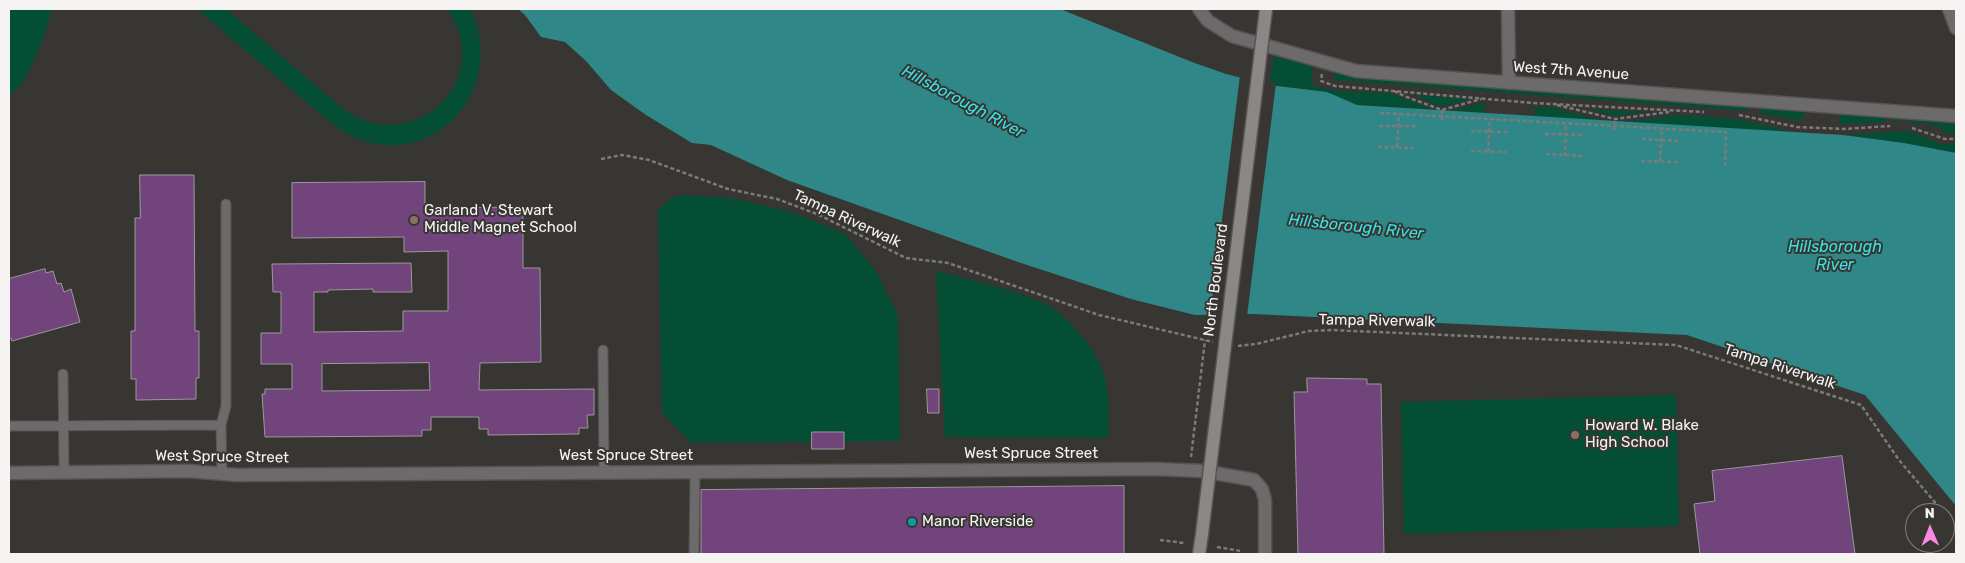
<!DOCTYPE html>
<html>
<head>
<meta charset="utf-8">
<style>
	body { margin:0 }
	#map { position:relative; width:1965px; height:563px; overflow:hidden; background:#383633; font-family:Rubik,sans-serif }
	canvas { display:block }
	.frame { position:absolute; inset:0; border:10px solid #f5f4f2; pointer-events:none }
	.north { position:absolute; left:1905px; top:503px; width:50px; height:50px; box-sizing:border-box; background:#383633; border:1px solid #84827f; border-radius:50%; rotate:359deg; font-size:14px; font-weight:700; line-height:20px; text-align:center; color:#f5f4f2 }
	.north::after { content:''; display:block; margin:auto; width:18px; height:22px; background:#fc86e4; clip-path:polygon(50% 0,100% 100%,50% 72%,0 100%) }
</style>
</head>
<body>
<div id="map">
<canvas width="1965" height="563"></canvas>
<div class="frame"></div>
<div class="north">N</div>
</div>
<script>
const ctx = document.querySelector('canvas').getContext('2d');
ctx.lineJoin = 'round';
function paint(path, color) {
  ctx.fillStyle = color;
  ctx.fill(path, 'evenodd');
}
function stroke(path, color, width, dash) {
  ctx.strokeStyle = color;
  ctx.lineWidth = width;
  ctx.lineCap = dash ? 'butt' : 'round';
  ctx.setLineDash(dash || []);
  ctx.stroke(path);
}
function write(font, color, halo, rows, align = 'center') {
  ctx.font = font + ' Rubik,sans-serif';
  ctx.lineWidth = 4;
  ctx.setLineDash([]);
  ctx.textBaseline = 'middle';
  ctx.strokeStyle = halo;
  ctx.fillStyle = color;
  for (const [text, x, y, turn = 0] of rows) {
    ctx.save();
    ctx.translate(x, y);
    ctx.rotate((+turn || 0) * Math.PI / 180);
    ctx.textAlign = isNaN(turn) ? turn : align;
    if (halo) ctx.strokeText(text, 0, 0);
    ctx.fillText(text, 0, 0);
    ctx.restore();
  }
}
paint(new Path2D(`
	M9,9h43c-9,29 -19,68 -43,88z
	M197,9h29l116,99c70,52 156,-28 105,-99h23c36,70 -24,154 -103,133 -14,-4 -26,-11 -37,-20z
	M1274,56l38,10 1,20 25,5 51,2 43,16 -75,-4 -30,-13 -58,-7z
	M1334,72l19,5 453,34 -6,10 -40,-8v-4l-13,-1v3l-412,-31z
	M1414,95l56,4 -29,8z
	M1485,103v10l-33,-3z
	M1535,107l20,1 45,12 -66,-4z
	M1586,109l61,3 -32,4z
	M1838,114l118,10v10l-14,-2v-4l-23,-6 -1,3 -12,-5 -12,2 -1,-3h-9v3l-43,2z
	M1678,115l61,4 56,14 -172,-11z
	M1909,131l32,13h15v9l-52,-10 -61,-8z
	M682,195l48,3 62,14 53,22 31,37 22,45 2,125 -209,2 -29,-30 -4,-203 14,-12z
	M936,271c35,9 77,18 110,33 20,10 52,48 58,70 5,20 6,43 4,64l-163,-1z
	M1676,395l3,131 -275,8 -3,-132z`), '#044e36');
paint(new Path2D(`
	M518,9h542l132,53 34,12 43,11 58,7 30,13 486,30 61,8 52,10v353l-91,-111 -178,-60 -434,-21 -58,1 -64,-16 -113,-37 -231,-82 -76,-35 -19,-2 -46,-28 -35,-25 -25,-29 -21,-19 -24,-5 -16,-22z`), '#308788');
paint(new Path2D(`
	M1240,75l36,8 -29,233 -37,1z`), '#383633');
const building = new Path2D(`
	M140,175h54l1,156h4v47h-3v21l-60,1v-21h-5v-48h4v-113h5z
	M425,182v24l9,-1v3l89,-1v61h17l1,94 -61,1 -1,27 115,-1v26h-7l1,13h-9v6l-91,1v-6h-9v-12h-48v13h-9v6l-157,1 -3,-43h3v-5h27v-25h-31v-31h20v-41h-8l-1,-28 139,-1 1,29h-39v-3l-45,1v2h-14v40l89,-1v-20h45v-60l-44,1v-15l-112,1v-55zM429,363l1,27 -108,1v-27z
	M45,269l1,4 7,-2 4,13 4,-1 3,9 7,-3 9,33 -68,19 -1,-3 -2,1v-60z
	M1307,378l60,1v5h14l3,170h-86l-4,-162h13z
	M927,389h12v24h-11z
	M812,432h32v17h-32z
	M1842,456l13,98h-155l-6,-50 21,-3 -3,-30z
	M1124,486v68h-423v-64z`);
paint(building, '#71447b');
stroke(building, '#9c999c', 1);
const lane = new Path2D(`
	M603,350l1,123
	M63,374l1,99
	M221,425l5,-19v-202
	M9,426l212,-1 1,50
	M694,554l1,-82`);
const street = new Path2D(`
	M1199,9l9,12 24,15 124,35 600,45
	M1508,9l1,74
	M1949,9l7,19
	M9,473l180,-2 47,4 921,-6 46,2 51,9 8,9 3,11v54`);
const secondary = new Path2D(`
	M1199,554l3,-20`);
stroke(lane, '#565452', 11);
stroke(street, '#565452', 15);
stroke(secondary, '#565452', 15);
stroke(new Path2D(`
	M1322,74l-1,7 14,5 198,17 171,9
	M1394,91l10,5 38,14 39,-11
	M1557,105l58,14 54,-7
	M1380,113l346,19 -1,36
	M1739,115l58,12 48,2 45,-3
	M1442,120v-10
	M1379,126h37
	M1912,128l33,11h11
	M1614,130v-9
	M1471,131l37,1
	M1545,134l39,1
	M1642,139l38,2
	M1378,147l36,1
	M1397,147l2,-33
	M1471,151l35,1
	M1488,152l2,-33
	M1546,154l37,2
	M1565,156l1,-33
	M601,159l21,-4 27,5 79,29 49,10 40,15 89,44 42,5 151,52 114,27
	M1641,161l37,1
	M1660,161l2,-32
	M1238,346l18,-2 53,-13 22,-1 345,15 185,60 38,55 45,53
	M1191,457l14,-117
	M1945,514l11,13
	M1160,540l24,3
	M1217,547l24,4`), '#7d7b79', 2.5, [4, 2.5]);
stroke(lane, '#6c6a6a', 9);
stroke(street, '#6c6a6a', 12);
stroke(secondary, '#8a8786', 12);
const secondaryBridge = new Path2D(`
	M1202,534l64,-525`);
stroke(secondaryBridge, '#565452', 15, []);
stroke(secondaryBridge, '#8a8786', 12);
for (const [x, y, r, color] of [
	[414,220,5,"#8d6e63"],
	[1575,435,5,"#8d6e63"],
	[912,522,5,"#0f9aa8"]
]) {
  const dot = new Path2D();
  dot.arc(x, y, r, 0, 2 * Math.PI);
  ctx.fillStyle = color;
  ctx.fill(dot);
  stroke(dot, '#383633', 2);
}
write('15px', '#f5f4f2', '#383633', [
	["West 7th Avenue",1571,71,4],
	["Tampa Riverwalk",847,219,25],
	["North Boulevard",1216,280,-83],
	["Tampa Riverwalk",1377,321,1],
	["Tampa Riverwalk",1780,367,18],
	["West Spruce Street",1031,454],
	["West Spruce Street",626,456],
	["West Spruce Street",222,457,1]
]);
write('15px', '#f5f4f2', '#383633', [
	["Garland V. Stewart",424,211],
	["Middle Magnet School",424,228],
	["Howard W. Blake",1585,426],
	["High School",1585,443],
	["Manor Riverside",922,522]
], 'left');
write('italic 16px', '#39e3e5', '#383633', [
	["Hillsborough River",963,102,28],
	["Hillsborough River",1356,227,6],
	["Hillsborough",1835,247],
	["River",1835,265]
]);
</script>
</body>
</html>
